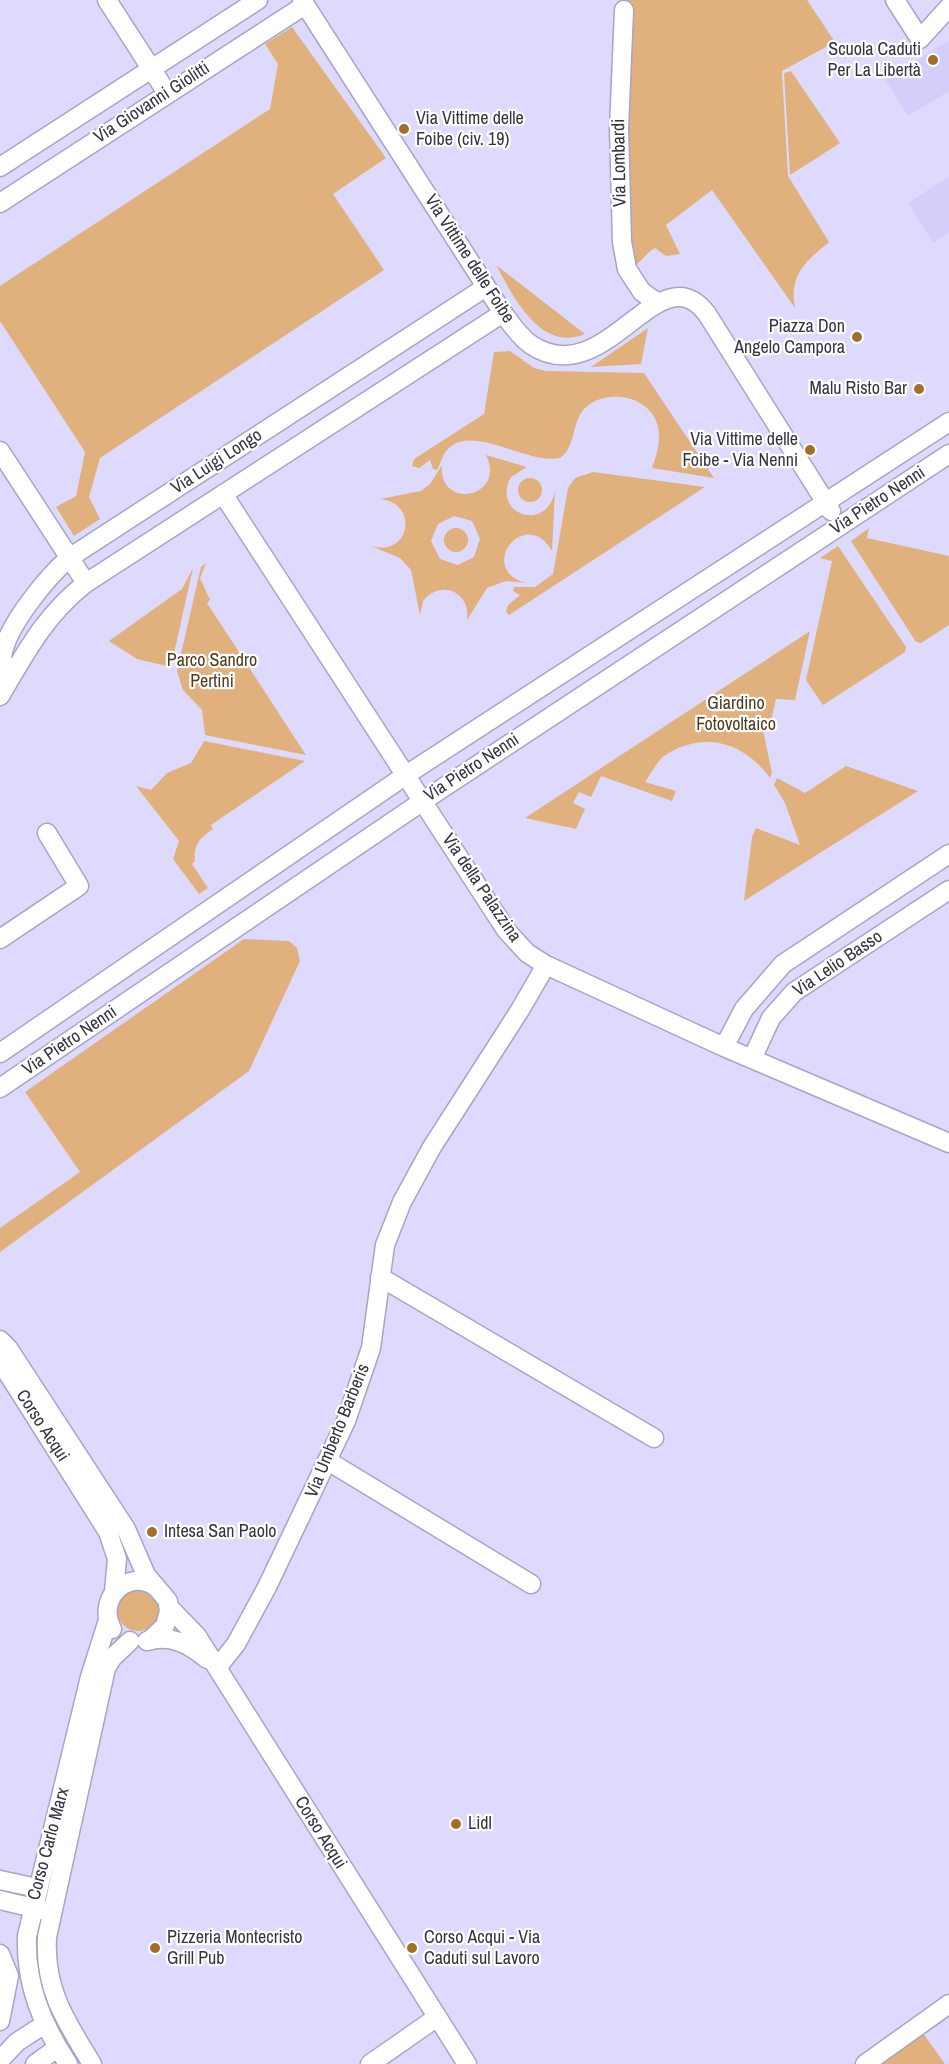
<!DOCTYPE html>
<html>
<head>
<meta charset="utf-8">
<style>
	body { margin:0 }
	canvas { display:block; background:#dddafe }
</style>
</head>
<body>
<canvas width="949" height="2064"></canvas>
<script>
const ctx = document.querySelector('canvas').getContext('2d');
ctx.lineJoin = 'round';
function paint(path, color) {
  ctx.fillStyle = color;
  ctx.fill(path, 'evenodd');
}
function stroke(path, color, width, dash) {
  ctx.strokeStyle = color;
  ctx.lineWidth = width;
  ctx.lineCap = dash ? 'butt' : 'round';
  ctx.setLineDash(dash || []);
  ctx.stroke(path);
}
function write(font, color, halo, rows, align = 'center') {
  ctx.font = font + ' "Archivo Narrow",sans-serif';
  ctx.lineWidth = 4.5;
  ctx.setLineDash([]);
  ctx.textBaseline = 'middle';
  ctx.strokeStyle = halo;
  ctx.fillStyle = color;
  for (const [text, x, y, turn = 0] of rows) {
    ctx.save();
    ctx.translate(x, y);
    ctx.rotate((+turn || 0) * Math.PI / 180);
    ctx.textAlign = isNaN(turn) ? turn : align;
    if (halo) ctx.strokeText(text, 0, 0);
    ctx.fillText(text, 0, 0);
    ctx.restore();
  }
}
paint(new Path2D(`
	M949,40v51l-41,25 -23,-37z
	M949,176v56l-16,11 -25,-40z`), '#d3cffa');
paint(new Path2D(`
	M623,0h184l28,42 -53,29 6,105 41,66c-24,20 -40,33 -34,66l-83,-118 -46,35 14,29 -14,2 -11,-8c-10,5 -16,19 -28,21z
	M292,27l94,131 -53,36 51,76 -284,188 -11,39 11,22 -26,17 -18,-29 20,-11 9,-44 -85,-131v-35l270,-177 8,-45 -13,-20z
	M791,71l49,72 -50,32 -6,-102z
	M496,265l89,69c-45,19 -72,-38 -89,-69z
	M648,328l-7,36 -50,3z
	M510,351l24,17 12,3 98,2 70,105 -62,-10c5,-14 9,-26 6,-41 -6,-29 -45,-38 -68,-23 -20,12 -12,42 -30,54 -32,7 -88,-35 -112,-9 -6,6 -7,14 -11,21l-4,-1 -3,-9 -11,8 -7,-2 2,-7 70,-45 10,-62z
	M486,455l41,12 -16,10c-20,36 34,57 44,15l-3,59c-26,-46 -77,17 -26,32l-20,-2 -19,7 -20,32c4,-29 -27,-41 -44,-19l-3,14 -9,-45 -11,-12 -29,-12c39,12 49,-43 9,-47l41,-8 5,7 -5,-7 9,-7 12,-19c-4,46 65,33 44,-10zM454,516l18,5 8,18 -6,18 -16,8 -18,-6 -9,-18 7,-17z
	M593,472l112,15 -196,128 -3,-3 2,-7 12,-10 -7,-4 1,-4h21l18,-13 15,-86 7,-10z
	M518 490a12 12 0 1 1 24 0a12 12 0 1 1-24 0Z
	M444 540a12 12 0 1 1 24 0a12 12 0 1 1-24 0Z
	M869,528l-2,10 82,18v69l-28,18 -5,-1 -65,-101z
	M838,546l68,101 -1,5 -82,53 -17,-25 26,-119 -12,-3z
	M206,563l-6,15 10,22 -3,3 99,152 -101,-20 -3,-25 -19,-20 -6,-19 24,-104z
	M193,568l-22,99 -34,-8 -28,-18 73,-52z
	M810,631l-15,69 -19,-1 -7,30 -6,1 9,43 -2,5c-26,-36 -67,-48 -106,-22 -7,5 -13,18 -19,26l31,9 -4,10 -71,-25 -10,21 -12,-5 -6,11 12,6 -9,20 -51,-11z
	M204,741l101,20 -94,64 2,4c-13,9 -20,16 -18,32l-3,3 16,24 -9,6 -26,-35 6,-18 -43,-55 15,4 16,-17 24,-10z
	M846,766l72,25 -174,110 8,-64 4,-9 44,17 -15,-42 -11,-18 3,-7 28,15z
	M244,939l45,2 8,7 3,13 -51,110 -249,181v-24l80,-56 -55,-80z
	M117 1610a21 21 0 1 1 42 0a21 21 0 1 1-42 0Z
	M918,2026l27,38h-80z`), '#e0b17d');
const minor = new Path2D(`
	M107,0l60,93
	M302,0l201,313c8,11 16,23 27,31 75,52 128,-95 177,-30l124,197
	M895,0l25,39 29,-32
	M624,10l-5,118 3,114 5,27 15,23 16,11
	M0,167l258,-167
	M0,203l305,-198
	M0,451l86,132
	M223,494l283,436 21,23 19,12 178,82 225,96
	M11,677c-6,-7 -11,-15 -8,-25 6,-28 44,-75 66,-94l417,-271
	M0,696c26,-44 45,-81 86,-113l417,-270
	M0,939l79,-53 -32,-53
	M724,1047l20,-38 39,-45 166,-110
	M0,1053l406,-278 543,-353
	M752,1059l19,-41 23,-26 155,-102
	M0,1088l423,-287 526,-347
	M380,1277l274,161
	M0,1340l8,8 118,181 20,46 22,26 1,10 -4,15 -15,14
	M0,1361l108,171 9,27 -3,32
	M328,1461l203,123
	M168,1606l29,30 270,428
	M112,1629c-16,-29 14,-61 43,-43
	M147,1641c24,-7 42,3 60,18
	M217,1668l19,-24 31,-57 79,-166 25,-73 14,-103 17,-43 30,-55 88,-137 26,-45
	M0,1880l37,8
	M0,1900l42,10
	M0,1954l9,22 -9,45
	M0,2060l17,-18 28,-18
	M35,2064l22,-16
	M68,2064c-26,-40 -43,-80 -41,-128l63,-259 18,-57
	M92,2064c-26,-43 -48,-74 -45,-127l59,-269 6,-10 18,-17
	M370,2064l66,-46
	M865,2064l84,-60`);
stroke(minor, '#a7a4c6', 21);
stroke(minor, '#fff', 18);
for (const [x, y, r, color] of [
	[933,60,6,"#a46e28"],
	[404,129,6,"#a46e28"],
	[857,337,6,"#a46e28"],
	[919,389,6,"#a46e28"],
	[810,450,6,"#a46e28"],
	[152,1532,6,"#a46e28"],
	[456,1824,6,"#a46e28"],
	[155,1948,6,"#a46e28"],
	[412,1948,6,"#a46e28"]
]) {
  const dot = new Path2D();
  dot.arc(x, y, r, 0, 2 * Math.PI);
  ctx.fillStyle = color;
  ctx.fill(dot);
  stroke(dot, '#fff', 2);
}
write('18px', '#353341', '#fff', [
	["Scuola Caduti",921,50,"right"],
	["Per La Libertà",921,71,"right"],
	["Via Vittime delle",416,119],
	["Foibe (civ. 19)",416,140],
	["Piazza Don",845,327,"right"],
	["Angelo Campora",845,348,"right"],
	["Malu Risto Bar",907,389,"right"],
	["Via Vittime delle",798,440,"right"],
	["Foibe - Via Nenni",798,461,"right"],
	["Intesa San Paolo",164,1532],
	["Lidl",468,1824],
	["Pizzeria Montecristo",167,1938],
	["Grill Pub",167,1959],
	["Corso Acqui - Via",424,1938],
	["Caduti sul Lavoro",424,1959]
], 'left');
write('18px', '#353341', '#fff', [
	["Via Giovanni Giolitti",152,103,-33],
	["Via Lombardi",620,163,-91],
	["Via Vittime delle Foibe",469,259,57],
	["Via Luigi Longo",217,462,-33],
	["Via Pietro Nenni",878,501,-33],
	["Via Pietro Nenni",472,768,-33],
	["Via della Palazzina",481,888,56],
	["Via Lelio Basso",838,964,-34],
	["Via Pietro Nenni",70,1041,-34],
	["Corso Acqui",42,1426,57],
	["Via Umberto Barberis",338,1431,-68],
	["Corso Acqui",320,1833,58],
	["Corso Carlo Marx",49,1844,-75]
]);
write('18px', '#523a1c', '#fff', [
	["Parco Sandro",212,661],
	["Pertini",212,682],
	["Giardino",736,704],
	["Fotovoltaico",736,725]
]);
</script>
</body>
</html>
